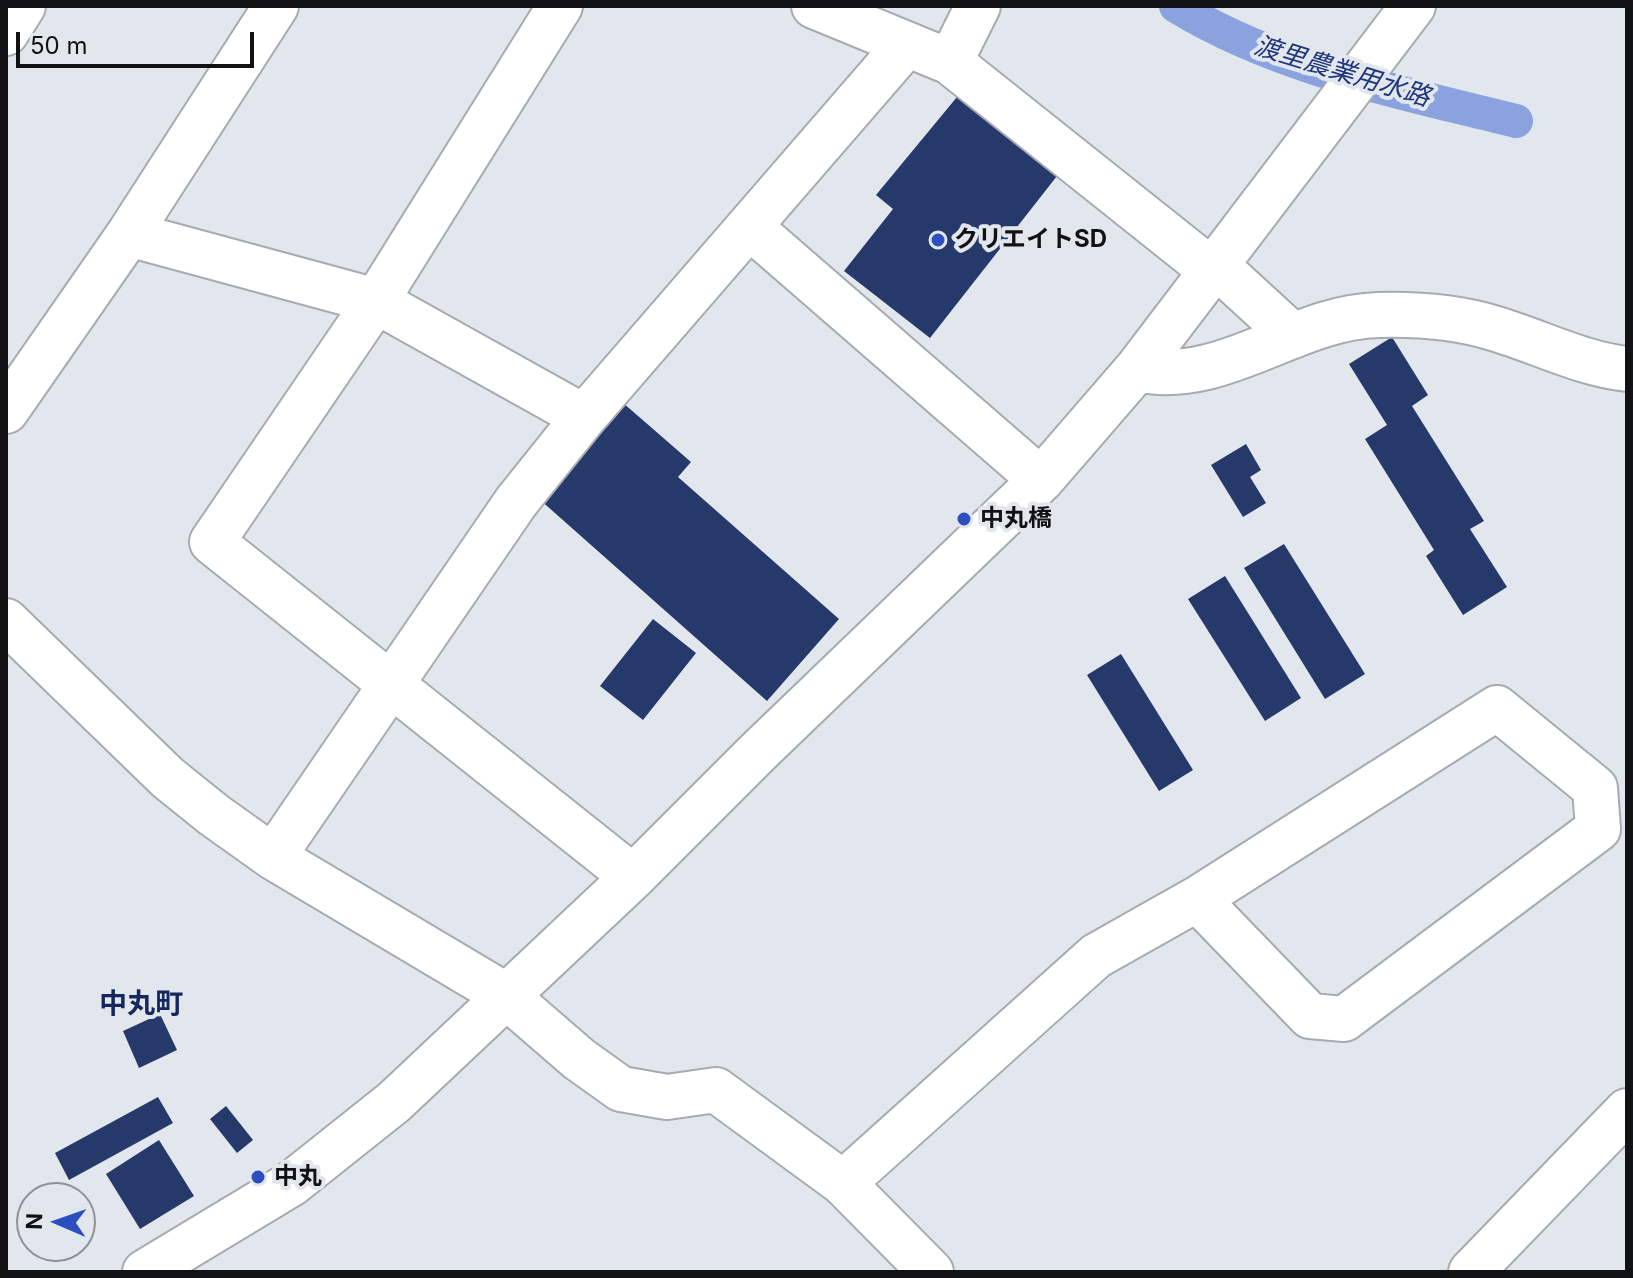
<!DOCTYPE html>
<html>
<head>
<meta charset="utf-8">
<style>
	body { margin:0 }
	#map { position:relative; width:1633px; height:1278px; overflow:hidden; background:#e2e6ed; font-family:Inter,sans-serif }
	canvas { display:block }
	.frame { position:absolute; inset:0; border:8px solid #111214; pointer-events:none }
	.north { position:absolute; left:16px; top:1182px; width:80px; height:80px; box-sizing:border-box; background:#e2e6ed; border:2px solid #8e9196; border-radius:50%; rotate:272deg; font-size:22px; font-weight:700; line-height:32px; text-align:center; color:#111214 }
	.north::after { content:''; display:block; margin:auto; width:28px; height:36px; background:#2c4ebe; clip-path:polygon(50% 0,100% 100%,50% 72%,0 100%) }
	.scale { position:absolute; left:16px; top:32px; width:238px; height:36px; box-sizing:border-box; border:4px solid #111214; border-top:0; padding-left:10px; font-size:24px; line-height:28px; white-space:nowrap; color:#111214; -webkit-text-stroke:6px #e2e6ed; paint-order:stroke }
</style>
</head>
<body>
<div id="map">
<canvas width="1633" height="1278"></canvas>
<div class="frame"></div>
<div class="north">N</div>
<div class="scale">50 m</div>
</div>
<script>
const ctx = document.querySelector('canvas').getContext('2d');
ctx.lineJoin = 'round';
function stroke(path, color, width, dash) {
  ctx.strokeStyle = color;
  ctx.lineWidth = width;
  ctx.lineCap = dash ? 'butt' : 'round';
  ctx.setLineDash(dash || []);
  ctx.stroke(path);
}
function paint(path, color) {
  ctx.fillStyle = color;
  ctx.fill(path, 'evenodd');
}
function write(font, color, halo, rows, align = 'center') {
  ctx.font = font + ' Inter,"Noto Sans JP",sans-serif';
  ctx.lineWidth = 8;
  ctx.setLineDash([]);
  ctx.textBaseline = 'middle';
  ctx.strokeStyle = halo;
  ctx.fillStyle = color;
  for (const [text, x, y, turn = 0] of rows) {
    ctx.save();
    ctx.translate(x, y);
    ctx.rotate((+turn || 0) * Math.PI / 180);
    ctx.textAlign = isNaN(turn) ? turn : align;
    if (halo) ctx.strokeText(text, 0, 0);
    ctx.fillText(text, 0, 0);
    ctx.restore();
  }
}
stroke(new Path2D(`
	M1176,6c103,63 224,86 340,115`), '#8aa3de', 34);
paint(new Path2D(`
	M957,97l100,79 -127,162 -86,-67 49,-62 -17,-14z
	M1392,337l36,58 -16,11 72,115 -14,8 37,58 -44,28 -37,-59 8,-6 -69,-111 22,-14 -38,-61z
	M622,402l69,60 -13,15 161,142 -72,82 -229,-203z
	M1246,444l15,26 -11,7 16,26 -23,14 -32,-52z
	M1284,544l81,130 -40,25 -81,-131z
	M1225,576l76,122 -36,23 -77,-122z
	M653,619l43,34 -53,67 -43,-34z
	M1121,654l72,116 -34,21 -72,-116z
	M160,1014l17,36 -38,18 -16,-37z
	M158,1097l15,26 -104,57 -14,-27z
	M226,1106l27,34 -16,13 -27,-34z
	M159,1140l35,56 -54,33 -34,-55z`), '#26396b');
const minor = new Path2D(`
	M560,6l-184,295 -164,241 421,335
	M814,6l136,56 261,208 21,10 61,56
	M6,33l17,-27
	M950,62l28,-56
	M751,228l290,252
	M129,234l247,67 208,116
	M1137,369c85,19 157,-52 241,-54 37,-1 79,2 115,13 45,13 88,36 134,41
	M6,411l123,-177 147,-228
	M6,621l162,157 46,37 59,42 232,138 74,64 42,30 46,8 49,-7 127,93 88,89
	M273,857l243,-355 68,-85 322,-372
	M843,1183l253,-227 101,-57 300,-191 98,80 3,41 -254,190 -34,-3 -113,-117
	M145,1272l146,-88 103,-82 239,-225 124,-124 284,-273 96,-111 276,-363
	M1471,1272l156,-161`);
stroke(minor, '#a7aab1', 48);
stroke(minor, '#fff', 44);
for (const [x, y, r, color] of [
	[938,240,8,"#2c4ebe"],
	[964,519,8,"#2c4ebe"],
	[258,1177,8,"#2c4ebe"]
]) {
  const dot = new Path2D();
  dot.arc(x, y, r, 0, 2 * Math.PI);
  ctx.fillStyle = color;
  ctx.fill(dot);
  stroke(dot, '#e2e6ed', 3);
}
write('bold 24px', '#111214', '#e2e6ed', [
	["クリエイトSD",954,240],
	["中丸橋",980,519],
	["中丸",274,1177]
], 'left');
write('italic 26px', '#20377c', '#e2e6ed', [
	["渡里農業用水路",1342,72,17]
]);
write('bold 28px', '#15275d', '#e2e6ed', [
	["中丸町",141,1005]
]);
</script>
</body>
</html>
